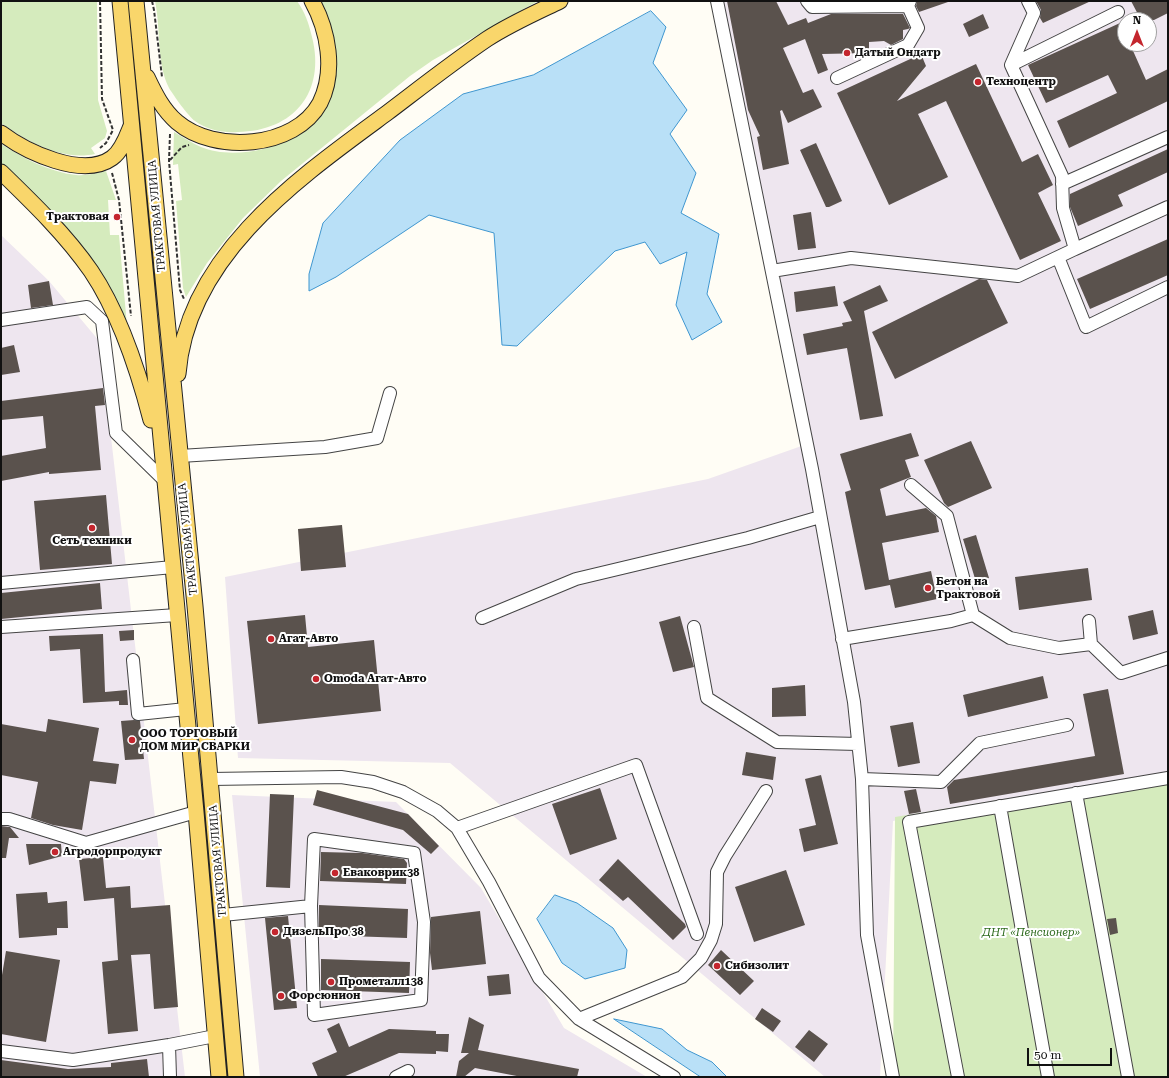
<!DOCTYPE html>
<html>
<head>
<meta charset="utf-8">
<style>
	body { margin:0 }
	#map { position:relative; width:1169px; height:1078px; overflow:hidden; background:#fffdf5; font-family:"Roboto Serif",serif }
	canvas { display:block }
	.frame { position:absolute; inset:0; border:2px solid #111; pointer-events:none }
	.north { position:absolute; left:1117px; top:12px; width:40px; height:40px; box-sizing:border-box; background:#fff; border:1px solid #a0a0a0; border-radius:50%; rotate:0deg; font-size:11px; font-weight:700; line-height:16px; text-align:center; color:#111 }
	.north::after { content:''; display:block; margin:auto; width:14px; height:18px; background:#c4262e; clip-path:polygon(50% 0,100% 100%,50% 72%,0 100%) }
	.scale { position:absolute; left:1027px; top:1048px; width:85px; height:18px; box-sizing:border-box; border:2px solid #111; border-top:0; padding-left:5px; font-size:12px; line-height:14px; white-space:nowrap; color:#111; -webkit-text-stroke:3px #fff; paint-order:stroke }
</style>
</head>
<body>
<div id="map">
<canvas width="1169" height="1078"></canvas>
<div class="frame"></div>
<div class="north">N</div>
<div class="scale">50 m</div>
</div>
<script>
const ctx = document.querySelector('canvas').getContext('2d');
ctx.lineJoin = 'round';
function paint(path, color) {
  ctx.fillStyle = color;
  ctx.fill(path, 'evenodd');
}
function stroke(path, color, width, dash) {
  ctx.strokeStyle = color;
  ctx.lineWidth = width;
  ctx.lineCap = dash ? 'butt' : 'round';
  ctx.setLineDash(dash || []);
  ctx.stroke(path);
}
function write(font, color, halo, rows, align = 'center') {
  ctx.font = font + ' "Roboto Serif",serif';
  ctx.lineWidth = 4;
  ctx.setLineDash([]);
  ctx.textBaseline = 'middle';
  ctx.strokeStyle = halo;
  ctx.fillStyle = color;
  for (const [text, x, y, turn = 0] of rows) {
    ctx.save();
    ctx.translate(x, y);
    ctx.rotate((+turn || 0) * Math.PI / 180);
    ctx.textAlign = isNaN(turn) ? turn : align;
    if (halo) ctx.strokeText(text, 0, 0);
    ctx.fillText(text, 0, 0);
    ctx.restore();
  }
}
paint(new Path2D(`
	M720,1h448v775l-275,45 -13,256h-55l-375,-314 -212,-5 -13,-181 483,-98 102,-36zM1125,20h24v24h-24z
	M1,235l48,46 51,61 85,735h-184z
	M232,795l164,7 85,86 83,140 83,49h-387z`), '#eee6ef');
paint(new Path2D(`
	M1,1h96l1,99 9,31 -2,7 -14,10 4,6c-33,7 -67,-12 -94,-31z
	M155,1h142c8,11 12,23 15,36 14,55 -18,94 -74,95 -15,1 -31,-2 -43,-11 -7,-5 -21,-25 -26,-33 -13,-26 -8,-59 -14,-87z
	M320,1h218l-105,59 -23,16 -129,105 -38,37 -36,45 -21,34 -3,-9 -7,-87 6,-1 -4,-36 -5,1 1,-33c9,5 18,11 27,15 26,11 66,5 90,-9 11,-6 20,-19 29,-28l6,-93z
	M1,144c22,14 48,28 75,31 10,1 21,-2 30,-4l10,29h-8l2,35h9l8,91c-21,-66 -79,-111 -126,-159z
	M1168,772v305h-275l2,-260z`), '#d5ebbd');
const water = new Path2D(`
	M651,11l15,16 -13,36 34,47 -17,24 26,39 -15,40 38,21 -12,60 15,28 -30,18 -16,-35 11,-53 -27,12 -15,-22 -30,9 -98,95 -15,-1 -8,-112 -65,-18 -93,62 -27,14v-17l14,-51 77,-83 63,-46 70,-19z
	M555,895l22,8 36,25 14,22 -2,18 -40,11 -23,-16 -25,-44z
	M614,1019l48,10 25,21 25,12 15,15h-26z`);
paint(water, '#b9e0f7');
stroke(water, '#3f96cf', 1);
paint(new Path2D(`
	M727,1h49l12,24 18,-7 2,5 23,-9h72l7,14 -2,1 -5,1v9l-12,6 -7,-4 -15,1v11l-47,1 6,16 -10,4 -13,-35 -22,9 20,45 10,-4 9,18 -34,16 -6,-13 -2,1 9,53 -26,6 -6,-33 3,-1 -12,-26z
	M917,1h30l1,1 -29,10 -3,-6z
	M1036,1h55l-48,22 -3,-5 1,-8z
	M1131,1h37v12l-14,7h-13z
	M983,14l6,14 -20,9 -6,-13z
	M1120,23l5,10v11h5l16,36 22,-11v32l-99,47 -12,-27 60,-28 -9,-18 -62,28 -18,-38z
	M921,54l5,12 -29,35 79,-37 46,98 16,-8 15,31 -15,8 23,48 -41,19 -74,-159 -28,13 30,63 -59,28 -52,-112z
	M816,143l26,58 -13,6h-3l-26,-57z
	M1168,149v23l-50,23 5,11 -45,20 -8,-19v-13z
	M811,212l5,36 -18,2 -5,-35z
	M1168,239v36l-78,34 -13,-30z
	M979,279l8,1 21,43 -113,56 -23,-47z
	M49,281l4,24 -22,3 -3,-23z
	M880,285l8,16 -24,10 19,105 -23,4 -13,-72 -40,7 -4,-21 40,-8 -1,-3 10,-2 -9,-19z
	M835,286l3,20 -42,6 -2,-20z
	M14,345l6,27 -19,3v-27z
	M103,388l2,17 -10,1 6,64 -52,4v-2l-48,9v-25l45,-8 -3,-32 -42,4v-19z
	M911,433l8,23 -14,4 6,17 -31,12 6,27 40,-8 10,8 3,16 -57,11 7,37 42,-9 6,28 -42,9 -5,-23 -25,5 -20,-98 6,-2 -11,-36z
	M971,441l21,47 -44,19 -4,-4 -20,-43z
	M106,495l6,69 -72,6 -6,-69z
	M342,525l4,42 -45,4 -3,-42z
	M976,535l13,43 -13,4 -13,-43z
	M1088,568l4,32 -73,10 -4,-33z
	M100,583l2,26 -101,10v-26z
	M1153,610l5,24 -25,6 -5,-24z
	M305,615l3,32 66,-7 7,71 -123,13 -11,-103z
	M680,616l14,51 -21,5 -14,-50z
	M134,630v10l-14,1 -1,-10z
	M103,634l2,58 22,-2 1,15h-9v-4l-36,2 -3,-54 -30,2 -1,-15z
	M1043,676l5,22 -80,19 -5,-22z
	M805,685l1,31 -34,1v-29z
	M1108,689l16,85 -174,30 -3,-17 7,-7 141,-24 -12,-62z
	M48,719l51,9 -6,33 26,3 -3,20 -26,-3 -8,49 -29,-5 -22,-7 7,-36 -37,-7v-51l45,8z
	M134,720l6,1 4,38 -19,1 -4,-39z
	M913,722l7,41 -22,4 -8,-41z
	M746,752l30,5 -3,23 -31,-5z
	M821,775l17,69 -34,8 -5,-23 17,-4 -11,-46z
	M600,788l17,51 -47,16 -18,-51z
	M916,789l5,23 -12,2 -5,-23z
	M317,790l91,24 31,32 -8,8 -28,-24 -90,-25z
	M270,794l24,1 -4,93 -24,-1z
	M1,826l9,1 9,11h-10l-3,20h-5z
	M26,844h35l1,12 -33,9z
	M321,852l41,1 42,6 3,4 -1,21 -86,-3z
	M103,857l3,31 24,-2 1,22 39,-3 8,102 -24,2 -4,-55 -19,1 7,76 -30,3 -6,-72 16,-2 -4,-62 -30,3 -5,-42z
	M618,859l67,65 1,3 -13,13 -45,-43 -5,4 -24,-21z
	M786,870l19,55 -51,17 -19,-55z
	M47,892l1,11 19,-2 1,27h-11v7l-38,3 -3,-44z
	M319,905l89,4 -1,29 -88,-3z
	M480,911l6,53 -54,6 -2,-17 1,-36z
	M288,916l9,92 -23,2 -9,-92z
	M1116,918l2,15 -8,2 -3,-16z
	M721,950l33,31 -14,14 -32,-30z
	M6,951l54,9 -14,82 -45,-8v-53z
	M321,959l89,3 -1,31 -88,-3z
	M509,974l2,20 -22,2 -2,-20z
	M762,1008l19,13 -8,11 -18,-13z
	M469,1017l15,8 -6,25 101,19 -2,8h-55l-47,-9 -11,9h-8l3,-16 10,-8h-8z
	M339,1023l10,24 40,-18 47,2v3h13l-1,18 -12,-1v3l-37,-1 -56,24h-25l-6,-14 25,-11 -10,-23z
	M809,1030l19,14 -14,18 -19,-15z
	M147,1059l2,18h-148v-17l67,9 43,-2v-4z`), '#5a524d');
const minor = new Path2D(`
	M717,1l95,468 42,233 8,77 5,156 26,142
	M807,1l5,6 96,-1 2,-5
	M1011,65l107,-53
	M837,78l71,-33 10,-17 -10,-22
	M1062,184l106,-47
	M1075,249l93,-42
	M1058,257l28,70 82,-40
	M772,271l79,-13 167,18 57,-27 -12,-41 -1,-32 -51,-111 23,-52 -6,-12
	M1,320l86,-13 15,14 14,112 49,48
	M180,456l145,-9 52,-9 13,-45
	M1,583l172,-16
	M973,615l37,23 49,10 32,-4 -2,-23
	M482,618l94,-39 172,-41 72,-21
	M1,627l176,-12
	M694,627l13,71 70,44 81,2
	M842,639l109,-18 22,-6 -26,-99 -36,-31
	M1091,644l30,29 47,-15
	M133,660l5,54 48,-5
	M211,779l130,-2 32,5 30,10 34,19 20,17 32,54 50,96 40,41 95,58
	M862,779l79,3 39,-39 87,-18
	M1076,793l52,284
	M1000,806l48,271
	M1,819h8l77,24 110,-31
	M457,828l179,-63 61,169
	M223,915l88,-9 3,-67 100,14 10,69 -3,78 -107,15 -3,-109
	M579,1019l103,-42 19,-19 10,-18 5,-16 1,-52 8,-16 41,-65
	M169,1045l1,32
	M1,1051l72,9 96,-15 46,-9
	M396,1077l12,-6
	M958,1077l-49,-255 259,-44`);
const major = new Path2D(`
	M120,1l76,811 23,265
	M136,1l59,605 41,471
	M147,77c8,17 16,33 30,45 37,32 118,27 143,-19 16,-32 8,-73 -8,-102
	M1,133c25,19 82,46 111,25 10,-7 15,-22 19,-32
	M1,172c32,31 65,63 90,99 29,43 47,99 60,149
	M178,374c9,-119 122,-197 209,-261 33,-25 66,-51 100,-74 23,-15 48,-26 73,-38`);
stroke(minor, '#444', 14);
stroke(major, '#222', 17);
stroke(new Path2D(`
	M100,1l2,98 11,31 -7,13 -6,5
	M152,1l2,9 8,67
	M170,134l-1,27 11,129 4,9
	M170,160l12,-13 7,-2
	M112,173l7,27 12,116`), '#333', 2, [4, 2]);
stroke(minor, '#fff', 12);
stroke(major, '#f9d66b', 15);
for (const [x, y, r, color] of [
	[847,53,4,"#c4262e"],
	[978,82,4,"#c4262e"],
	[117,217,4,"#c4262e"],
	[92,528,4,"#c4262e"],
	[928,588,4,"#c4262e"],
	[271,639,4,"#c4262e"],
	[316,679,4,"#c4262e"],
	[132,740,4,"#c4262e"],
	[55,852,4,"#c4262e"],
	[335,873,4,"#c4262e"],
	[275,932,4,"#c4262e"],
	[717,966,4,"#c4262e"],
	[331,982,4,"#c4262e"],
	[281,996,4,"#c4262e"]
]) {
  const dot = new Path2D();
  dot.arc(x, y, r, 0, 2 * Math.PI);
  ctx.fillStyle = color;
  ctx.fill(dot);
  stroke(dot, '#fff', 1.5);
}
write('bold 11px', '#111', '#fff', [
	["Датый Ондатр",855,53],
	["Техноцентр",986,82],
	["Трактовая",109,217,"right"],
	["Сеть техники",92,541,"center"],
	["Бетон на",936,582],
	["Трактовой",936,595],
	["Агат-Авто",279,639],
	["Omoda Агат-Авто",324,679],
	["ООО ТОРГОВЫЙ",140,734],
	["ДОМ МИР СВАРКИ",140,747],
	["Агродорпродукт",63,852],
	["Еваковрик38",343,873],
	["ДизельПро 38",283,932],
	["Сибизолит",725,966],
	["Прометалл138",339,982],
	["Форсюнион",289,996]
], 'left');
write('11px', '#111', '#fff', [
	["ТРАКТОВАЯ УЛИЦА",157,216,-95],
	["ТРАКТОВАЯ УЛИЦА",188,539,-96],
	["ТРАКТОВАЯ УЛИЦА",218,861,-95]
]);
write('italic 11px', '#2f6b1f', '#fff', [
	["ДНТ «Пенсионер»",1031,933]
]);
</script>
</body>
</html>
